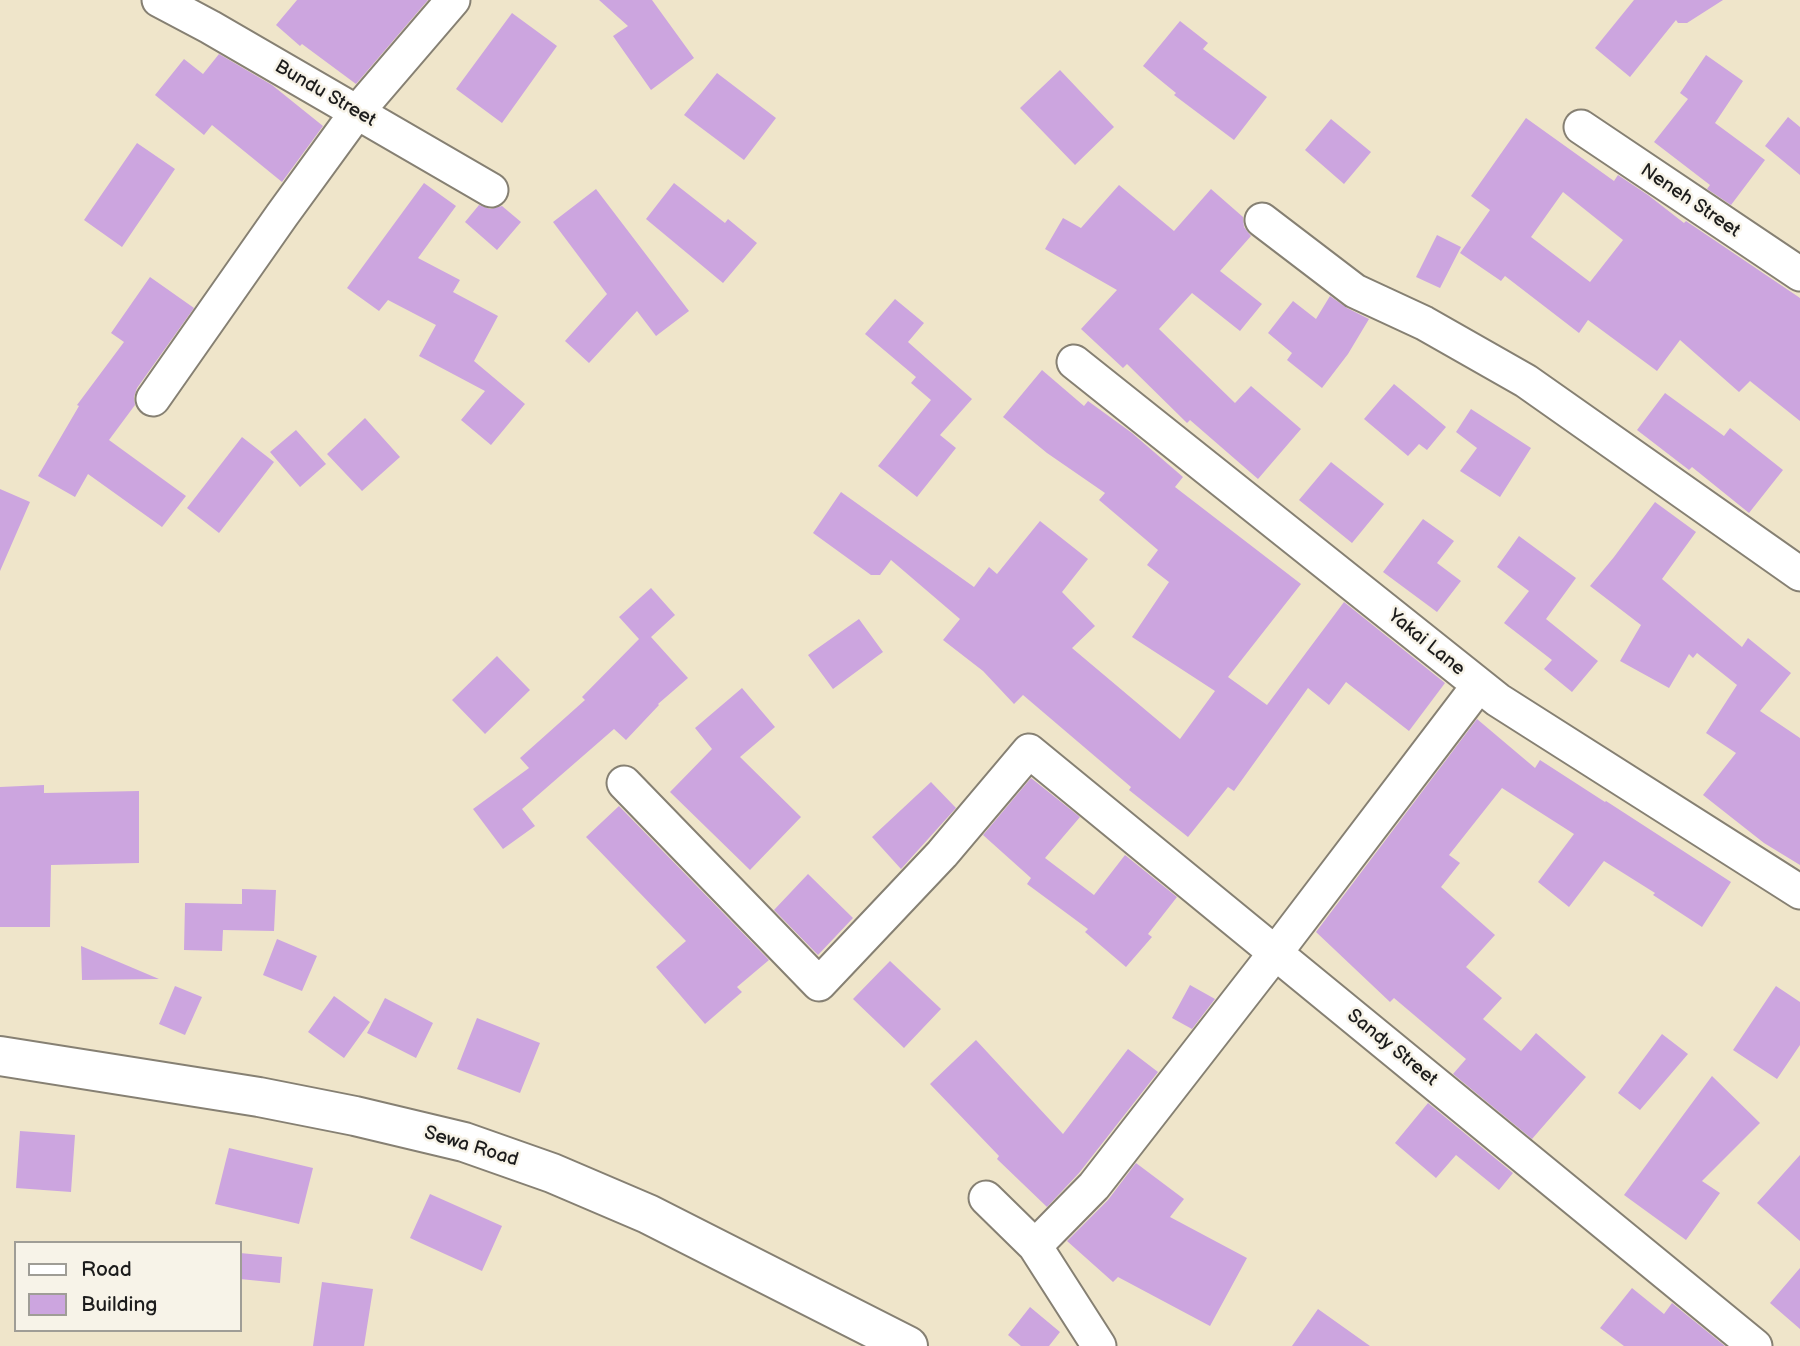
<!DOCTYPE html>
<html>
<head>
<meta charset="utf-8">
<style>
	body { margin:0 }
	#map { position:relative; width:1800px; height:1346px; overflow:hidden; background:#efe5ca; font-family:"Balsamiq Sans",sans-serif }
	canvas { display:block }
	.legend { position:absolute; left:14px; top:1241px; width:228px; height:91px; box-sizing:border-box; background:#f7f3e8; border:2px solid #9f9d96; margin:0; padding:9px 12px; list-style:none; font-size:21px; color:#1c1c1c }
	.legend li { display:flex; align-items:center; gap:14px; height:35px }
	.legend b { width:35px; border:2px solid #9f9d96 }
</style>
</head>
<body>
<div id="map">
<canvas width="1800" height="1346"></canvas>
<ul class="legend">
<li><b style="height:9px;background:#fff"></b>Road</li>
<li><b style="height:19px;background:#cca5df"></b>Building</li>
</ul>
</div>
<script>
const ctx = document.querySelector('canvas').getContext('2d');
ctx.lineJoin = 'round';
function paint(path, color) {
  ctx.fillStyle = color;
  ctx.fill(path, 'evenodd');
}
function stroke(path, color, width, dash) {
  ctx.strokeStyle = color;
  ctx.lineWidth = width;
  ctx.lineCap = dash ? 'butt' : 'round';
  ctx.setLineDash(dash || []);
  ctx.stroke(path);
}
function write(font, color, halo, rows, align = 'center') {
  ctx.font = font + ' "Balsamiq Sans",sans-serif';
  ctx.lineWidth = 5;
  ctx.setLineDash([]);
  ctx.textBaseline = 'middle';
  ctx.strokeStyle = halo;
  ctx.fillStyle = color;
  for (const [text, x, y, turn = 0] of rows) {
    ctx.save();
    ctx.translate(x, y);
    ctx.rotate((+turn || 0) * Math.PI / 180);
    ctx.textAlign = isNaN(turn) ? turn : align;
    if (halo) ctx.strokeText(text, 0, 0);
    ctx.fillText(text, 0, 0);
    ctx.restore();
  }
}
paint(new Path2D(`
	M297,0h131l-72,84 -54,-40 -2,2 -24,-21z
	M599,0h53l42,58 -43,32 -38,-54 15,-10z
	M1634,0h89l-36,23h-9l-2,-3 -46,57 -35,-29z
	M512,13l45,33 -55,77 -46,-34z
	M1180,21l28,22 -5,6 64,48 -33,43 -60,-45 2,-2 -33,-27z
	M219,54l53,31 51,41 -41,56 -70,-57 -8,10 -49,-40 29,-36 19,15z
	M1706,55l37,26 -28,42 50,37 -34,45 -24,-16 3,-4 -56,-43 34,-43 -8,-6z
	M1060,70l54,57 -39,38 -55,-57z
	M717,73l59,45 -32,42 -60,-45z
	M1788,117l12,10v48l-35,-29z
	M1526,118l88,63 4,-6 30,20 36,28 2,-2 114,77v123l-50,-40 -11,11 -59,-52 -23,31 -69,-51 -9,13 -74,-57 -4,5 -41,-28 30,-43 -19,-14zM1563,192l60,48 -33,42 -59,-45z
	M1331,119l40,33 -27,32 -39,-34z
	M137,143l38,26 -53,78 -38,-27z
	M424,183l32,23 -38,52 42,22 -7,12 45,24 -24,45 51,43 -34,41 -30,-25 24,-29 -66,-35 17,-31 -48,-25 -9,11 -32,-23z
	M674,183l51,40 3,-4 29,24 -34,40 -77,-64z
	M1119,185l55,46 37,-42 32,28 1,10 7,9 -31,35 42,33 -22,27 -48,-38 -33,36 76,74 16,-17 50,43 -43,50 -68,-59 -3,3 -60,-59 -4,4 -42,-39 36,-39 -72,-41 18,-31 18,10z
	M596,189l93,122 -33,25 -19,-25 -48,52 -24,-22 42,-47 -54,-72z
	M479,205l11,4 12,-3 19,16 -24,28 -32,-28z
	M1437,235l24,12 -21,41 -24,-11z
	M150,277l44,31 -57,80 -3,9 1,8 -26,35 77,56 -24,31 -74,-53 -13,23 -37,-21 41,-70 -2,-1 47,-63 -13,-9z
	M1330,296l17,12 22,11 -21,35 -26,34 -35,-28 5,-7 -24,-20 25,-32 23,18z
	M895,299l29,24 -16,19 64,57 -32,36 16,13 -39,49 -39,-31 53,-66 -20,-17 5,-6 -51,-43z
	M1042,370l42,36 4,-5 44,32 51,44 -8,10 126,97 -73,93 39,28 77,-103 101,81 -36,48 -63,-49 -17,23 -21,-17 -74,103 -6,-4 -40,50 -59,-47 2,-3 -108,-92 -9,9 -31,-33 -40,-31 17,-21 -69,-59 -11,15h-9l-58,-42 28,-41 133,95 15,-20 8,7 43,-53 48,38 -26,33 33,34 -23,22 108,91 35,-48 -83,-54 37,-55 -22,-17 11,-15 -59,-50 6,-7 -58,-40 -44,-36z
	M1394,384l52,43 -19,23 -8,-6 -11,12 -44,-37z
	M1665,393l59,43 6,-8 53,42 -34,43 -57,-46 -3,3 -52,-40z
	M1471,409l60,39 -31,49 -40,-26 17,-23 -21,-16z
	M365,418l35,39 -38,34 -35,-37z
	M296,430l30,34 -26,23 -30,-35z
	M242,437l32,25 -55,71 -32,-25z
	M1331,462l53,42 -32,39 -53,-43z
	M0,489l30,13 -30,69z
	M1655,502l41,30 -34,47 80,68 6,-9 43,35 -31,38 40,27v127l-36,-22 -61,-48 33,-42 -30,-20 31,-48 -40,-32 -4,5 -4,-4 -20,34 -49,-27 21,-36 -51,-39 24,-29z
	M1423,519l31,22 -17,22 24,18 -24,31 -54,-40z
	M1519,536l57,42 -30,41 52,42 -26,31 -28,-23 8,-9 -48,-37 25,-32 -32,-24z
	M651,588l24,27 -24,22 37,41 -30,26 1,1 -33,35 -12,-11 -92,80 13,17 -32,23 -30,-40 56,-41 -9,-10 65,-58 -3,-3 57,-58 -20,-22z
	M859,619l24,33 -50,37 -25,-34z
	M497,656l33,34 -45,44 -33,-34z
	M742,688l33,39 -35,30 61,60 -51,53 -80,-78 42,-43 -17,-21z
	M1477,719l58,49 5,-8 65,42 1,-1 125,81 -29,45 -49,-32 2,-2 -51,-32 -35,46 -31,-25 36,-48 -72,-46 -53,67 11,8 -19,24 54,48 -29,32 36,31 -19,21 38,32 15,-18 50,44 -54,62 -79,-65 13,-15 -72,-61 -4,4 -74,-70z
	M1031,778l49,39 -35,41 49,37 31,-40 52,42 -29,37 4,3 -26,30 -41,-35 3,-3 -61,-45 4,-6 -48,-43z
	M931,782l25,26 -55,61 -29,-32z
	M44,785v8l95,-2v72l-88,2 -1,62h-50v-140z
	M619,806l150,154 -32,27 5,5 -37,32 -49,-57 30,-26 -100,-104z
	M808,874l45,44 -35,37 -44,-45z
	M242,889l34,1 -2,41 -51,-1 -1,21 -38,-1 1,-47 57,1z
	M277,939l40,17 -15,35 -39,-16z
	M81,946l78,33 -77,1z
	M890,961l51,48 -37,39 -51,-49z
	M1190,985l25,14 -23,30 -20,-11z
	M175,986l27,11 -17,38 -26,-11z
	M1776,986l24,16v43l-23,34 -44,-29z
	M334,996l36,26 -26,36 -36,-26z
	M385,998l48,25 -17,35 -49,-25z
	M477,1018l63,25 -20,50 -63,-24z
	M1662,1034l26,20 -48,56 -22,-17z
	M976,1040l87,94 65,-85 30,23 -79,101 -32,34 -50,-48 2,-3 -69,-72z
	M1712,1076l48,47 -58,58 18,12 -34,47 -62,-45z
	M1428,1103l85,70 -14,17 -43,-35 -20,23 -41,-35z
	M20,1131l55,4 -4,57 -55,-4z
	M229,1148l84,20 -14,56 -84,-20z
	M1800,1155v86l-43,-38z
	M1136,1163l48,36 -14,18 77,41 -37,68 -92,-49 -5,5 -46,-41 41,-41z
	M430,1194l72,32 -20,45 -72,-33z
	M240,1253l42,4 -2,26 -40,-4z
	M1800,1268v61l-30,-26z
	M322,1282l51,7 -9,57h-51z
	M1632,1288l32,26 8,-11 53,43h-101l-24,-18z
	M1030,1307l30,25 -11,14h-28l-13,-11z
	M1318,1309l52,37h-78z`), '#cca5df');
const street = new Path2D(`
	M159,0l51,27 281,163
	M1581,127l219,147
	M1262,220l93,71 69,32 102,58 274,193
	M1074,362l424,338 302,192
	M153,399l129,-184 75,-103 96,-112
	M624,783l195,201 123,-130 87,-103 726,595
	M986,1198l49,48 64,100
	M1035,1246l59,-60 182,-234 203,-267`);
const primary = new Path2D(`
	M0,1056l259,41 96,19 109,26 88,31 96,41 260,132`);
stroke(street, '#868073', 37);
stroke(primary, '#868073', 42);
stroke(street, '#fff', 33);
stroke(primary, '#fff', 38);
write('19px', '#1c1c1c', '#f7f3e8', [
	["Bundu Street",325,94,30],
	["Neneh Street",1690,201,34],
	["Yakai Lane",1426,643,39],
	["Sandy Street",1392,1048,39],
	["Sewa Road",471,1147,17]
]);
</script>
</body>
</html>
